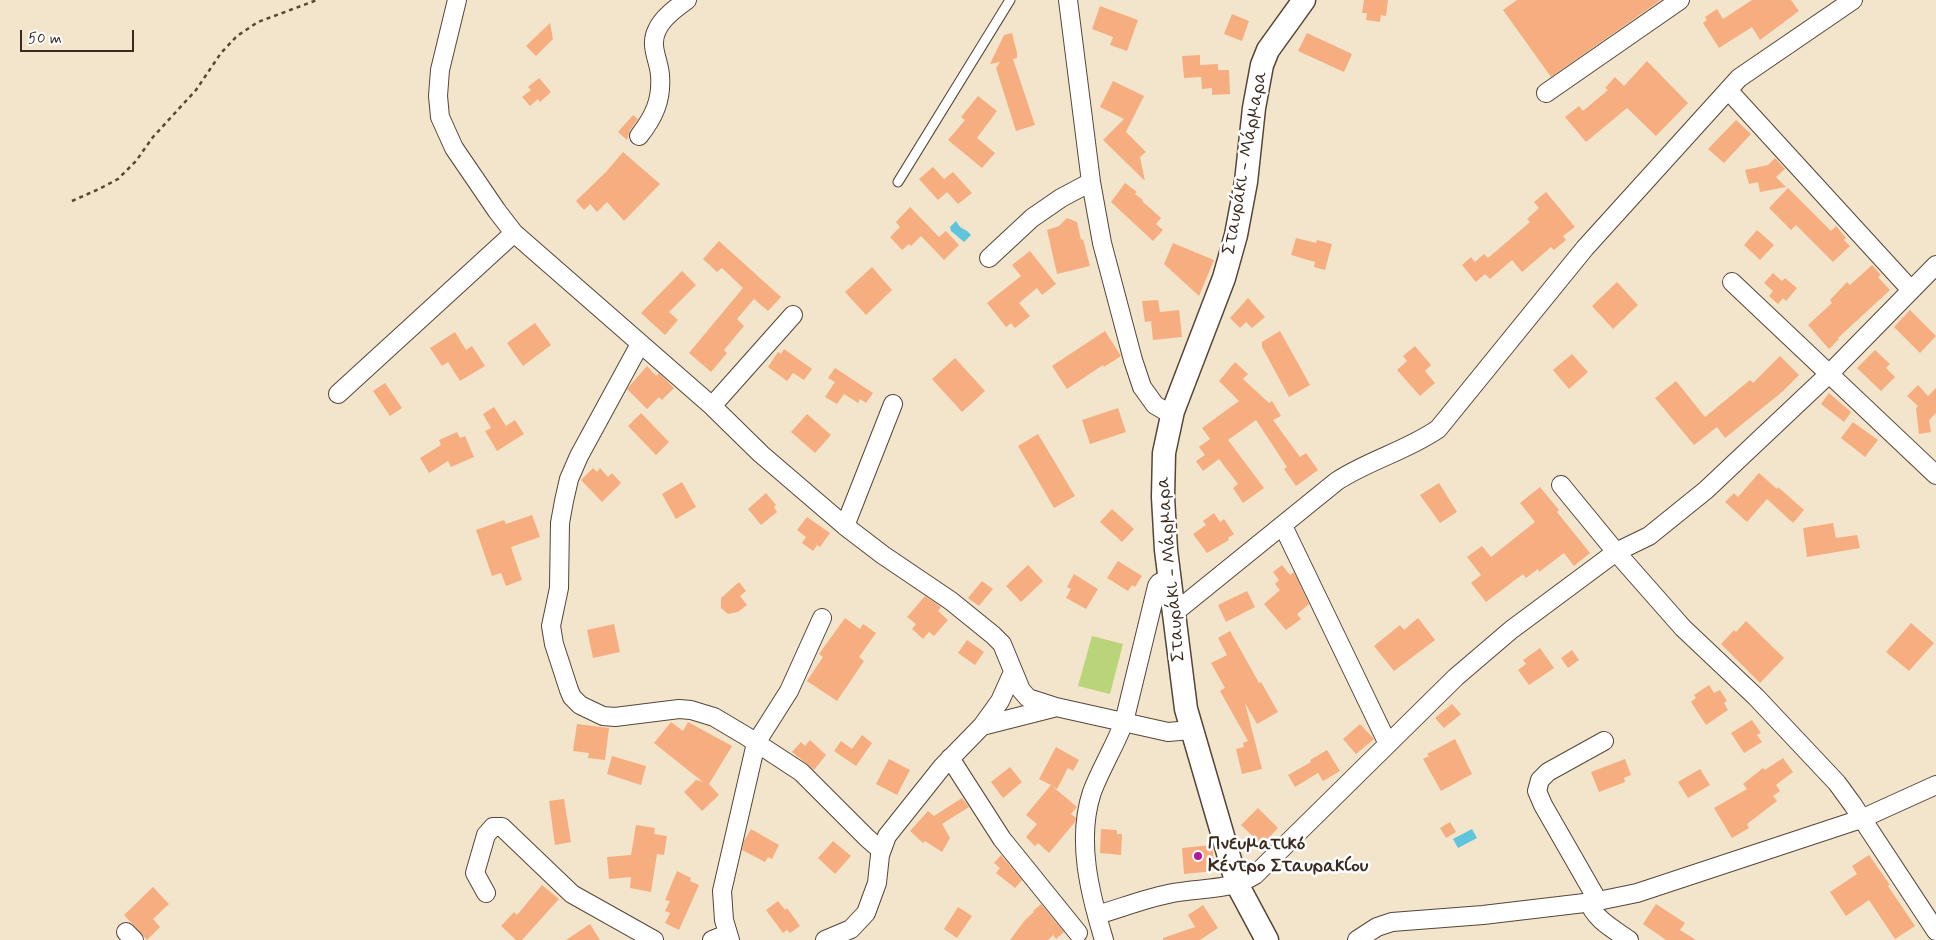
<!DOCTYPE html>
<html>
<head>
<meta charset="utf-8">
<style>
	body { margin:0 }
	#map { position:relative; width:1936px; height:940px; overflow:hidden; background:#f2e5cb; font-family:Mynerve,sans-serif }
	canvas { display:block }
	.scale { position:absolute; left:20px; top:30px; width:114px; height:22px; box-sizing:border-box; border:2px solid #3b2a1e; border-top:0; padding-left:6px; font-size:15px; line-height:18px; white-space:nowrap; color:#3b2a1e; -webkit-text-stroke:4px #fff; paint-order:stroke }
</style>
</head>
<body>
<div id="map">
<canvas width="1936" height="940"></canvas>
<div class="scale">50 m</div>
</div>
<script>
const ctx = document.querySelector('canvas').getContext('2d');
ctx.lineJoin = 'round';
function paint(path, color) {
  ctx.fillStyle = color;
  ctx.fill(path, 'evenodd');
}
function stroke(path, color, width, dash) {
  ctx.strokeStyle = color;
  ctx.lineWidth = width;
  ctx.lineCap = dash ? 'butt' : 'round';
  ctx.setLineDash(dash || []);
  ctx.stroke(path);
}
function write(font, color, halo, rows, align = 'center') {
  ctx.font = font + ' Mynerve,sans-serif';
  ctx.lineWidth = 5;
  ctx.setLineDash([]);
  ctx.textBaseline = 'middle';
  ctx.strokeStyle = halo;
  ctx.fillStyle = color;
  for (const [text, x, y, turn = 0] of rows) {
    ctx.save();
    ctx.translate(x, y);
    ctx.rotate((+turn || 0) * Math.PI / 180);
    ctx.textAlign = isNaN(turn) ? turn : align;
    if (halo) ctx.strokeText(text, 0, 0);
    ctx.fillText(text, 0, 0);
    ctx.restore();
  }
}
paint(new Path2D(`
	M1092,636l31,8 -13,50 -32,-8z`), '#bad479');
paint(new Path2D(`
	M956,221l4,6 7,4 4,4 -7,7 -13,-11 -1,-4z
	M1472,829l5,9 -19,10 -5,-9z`), '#5fc5dc');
paint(new Path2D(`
	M1364,0h24l-2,16 -5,-1 -1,7 -14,-2 1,-7h-5z
	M1517,0h144l-110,77 -48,-67z
	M1752,0h39l8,11 -39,29 -8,-13 -33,21 -16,-25 4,-3 -2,-3 12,-8 6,10z
	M1100,6l38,14 -11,31 -17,-6 3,-8 -21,-8z
	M1232,14l17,7 -7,20 -18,-7z
	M550,23l3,16 -17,17 -10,-10z
	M1012,33l5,20v5l-4,1 22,66 -19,6 -20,-63 4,-6 -10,2 14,-29z
	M1307,33l45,21 -8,18 -46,-21z
	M1200,55v10l18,-1v6h11l1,24 -18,1v-7l-10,1 -1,-12 -17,1 -2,-22z
	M1647,61l41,42 -32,33 -29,-28 -41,34 -21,-25 14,-11 4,5 25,-21 -3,-2 10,-11 9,9z
	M539,78l12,14 -11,10 -2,-3 -8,7 -8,-9 9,-7 -3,-3z
	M1113,81l31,15 -18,36 20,20 -6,5 5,24 -42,-41 21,-21 -24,-12z
	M978,96l19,15 -20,27 18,15 -13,15 -34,-28 17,-20 -4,-3z
	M633,115l5,4 -8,11 -3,10 -9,-8z
	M1736,120l15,14 -27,29 -16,-14z
	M623,152l37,32 -36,37 -17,-19 -10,10 -7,-8 -6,6 -8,-9 30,-29z
	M1775,158l10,11 -9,8 10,10 -26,5 -2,-10 -9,2 -4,-14 23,-5z
	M933,167l11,12 9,-7 19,21 -14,11 -11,-12 -9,8 -19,-21z
	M1125,183l12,9 -2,2 8,6 -1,1 19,17 -5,6 7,6 -10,11 -42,-39z
	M1788,188l43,43 5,-5 10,12 -2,2 6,6 -17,16 -37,-37 -5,5 -22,-22z
	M1546,192l29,35 -12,9 3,4 -12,10 -3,-3 -29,25 -10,-12 -22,19 -5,-5 -9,8 -14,-17 9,-8 4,5 9,-8 4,4 42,-36 -3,-3 12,-11 -5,-6z
	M910,207l29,30 7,-6 13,14 -15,15 -23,-24 -10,10 -2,-2 -7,6 -12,-13 10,-10 -4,-5z
	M1067,218l10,4 4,18 2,-1 7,27 -33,8 -10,-44 12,-4z
	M1757,230l17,15 -14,15 -16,-15z
	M1296,238l20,5 1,-3 15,4 -7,26 -11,-3 1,-5 -24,-7z
	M719,241l62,56 -13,14 -14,-12 -17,20 7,7 -20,24 3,3 -16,19 -22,-19 54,-65 -21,-20 -5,4 -14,-13z
	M1173,243l41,17 -15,36 -35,-32z
	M1030,251l26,33 -14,11 -5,-7 -18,15 11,13 -15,12 -4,-5 -5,4 -19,-24 34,-27 -9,-11z
	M1872,265l9,10 -3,2 12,13 -52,48 1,1 -10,10 -21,-24 24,-22 -2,-3 17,-18 3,3z
	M872,267l20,23 -26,25 -21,-23z
	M682,271l14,14 -27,27 9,8 -13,15 -24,-22z
	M1773,273l9,8 3,-3 12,10 -11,13 -3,-3 -5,6 -9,-8 4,-5 -9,-8z
	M1617,282l21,23 -25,24 -21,-23z
	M1248,298l17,19 -13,11 -6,-6 -6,6 -10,-10z
	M1158,300l2,12 19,-2 3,27 -29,3 -2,-19 -6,1 -3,-21z
	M1910,310l26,26 -16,17 -26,-26z
	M535,323l16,22 -28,21 -16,-23z
	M1105,331l16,25 -17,11 -1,-2 -36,24 -15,-23z
	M1280,331l30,54 -21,12 -27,-50v-5z
	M455,332l11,18 6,-4 13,20 -25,15 -12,-19 -6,4 -12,-18z
	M1415,346l16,19 -6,6 10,12 -15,13 -23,-26 10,-9 -4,-5z
	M784,349l28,20 -8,11 -11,-7 -6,8 -19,-14 10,-15 3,2z
	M1875,350l15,14 -4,4 9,9 -14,14 -24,-23z
	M1572,354l16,18 -19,17 -16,-19z
	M1780,356l19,19 -17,17 -57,46 -8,-11 -23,18 -39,-47 21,-17 29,36 45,-37 3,3z
	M955,358l30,33 -23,21 -30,-33z
	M1235,362l13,12 -5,5 26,24 3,-2 9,15 -8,4 27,37 6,-4 12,17 -22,16 -12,-17 3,-2 -31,-47 -28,20 36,48 -21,15 -10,-15 5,-4 -19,-25 -16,12 -7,-10 9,-6 -6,-8 11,-8 -8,-11 37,-27 -20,-20z
	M647,366l9,10 3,-3 15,15 -12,12 -3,-3 -12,12 -20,-20z
	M835,368l38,25 -7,10 -6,-4 -2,4 -14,-9 -7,10 -12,-7 10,-15 -7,-4z
	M385,383l17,25 -12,8 -17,-25z
	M1918,385l10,11 8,-8v25l-7,7 2,12 -12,2 -3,-26 2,-2 -11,-10z
	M1829,393l22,19 -7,10 -23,-18z
	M494,407l12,19 9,-6 9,14 -27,17 -12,-20 6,-3 -8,-14z
	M1118,408l8,24 -36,12 -8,-24z
	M641,413l28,29 -13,13 -28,-29z
	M807,414l24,21 -16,18 -24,-21z
	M1853,422l25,18 -13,17 -24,-19z
	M457,432l3,6 5,-2 9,21 -23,10 -3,-6 -19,12 -9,-15 21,-13 -2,-5z
	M1038,434l37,62 -21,12 -36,-62z
	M593,468l4,4 3,-4 8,9 4,-4 9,10 -19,19 -21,-22z
	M1759,473l18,16 1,-2 26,23 -11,13 -26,-24 -20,23 -22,-20 9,-9 4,4z
	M682,482l14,25 -20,12 -14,-25z
	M1439,483l18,29 -17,11 -20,-28z
	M1540,487l19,23 -2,2 33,41 -16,13 -10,-13 -25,19 -1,-3 -12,9 -3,-4 -37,28 -15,-19 10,-8 -14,-18 15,-11 9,11 44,-35 -15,-19z
	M766,493l10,12 -2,2 3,5 -16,13 -13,-16z
	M1112,509l22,20 -12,13 -22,-20z
	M1214,513l6,9 4,-3 10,15 -6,4 1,2 -22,13 -14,-19 13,-9 -3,-4z
	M532,515l8,22 -29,10 11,33 -16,6 -5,-13 -9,3 -16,-46 28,-10 2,4z
	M807,517l23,16 -10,14 -3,-2 -4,6 -11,-8 4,-6 -9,-7z
	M1833,523l3,15 21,-3 3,13 -53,9 -4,-29z
	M1118,561l24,15 -7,11 -3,-2 -4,6 -21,-13z
	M1028,565l15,16 -22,21 -15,-16z
	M1282,565l8,10 4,-3 15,32 -12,10 4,5 -15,11 -22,-26 16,-14 -5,-6 4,-4 -6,-8z
	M1074,574l24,15 -12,20 -20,-11 5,-9 -4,-2z
	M982,581l11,8 -14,17 -11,-8z
	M739,582l7,9 -6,5 7,9 -9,7 -10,2 -7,-6v-10z
	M1247,591l8,16 -29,15 -8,-17z
	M925,596l16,11 -3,4 10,9 -14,16 -5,-4 -6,7 -11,-10 4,-5 -9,-7z
	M845,618l15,11 3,-5 13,9 -17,24 5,4 -27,40 -30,-20 16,-24 -4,-3z
	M1418,618l17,22 -41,31 -20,-25 26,-21 4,5z
	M1746,621l38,37 -24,25 -39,-39 13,-14 2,2z
	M1911,623l23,20 -25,28 -23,-19z
	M614,624l6,28 -27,6 -6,-28z
	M1230,631l29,52 2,-1 17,30 -21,12 -12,-21 17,66 -20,5 -6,-25 8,-2 -1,-4 5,-2 -28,-50 5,-3 -14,-25 16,-8 -9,-17z
	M967,640l17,12 -9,13 -17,-12z
	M1540,648l14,20 -25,17 -11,-15 8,-6 -3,-4z
	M1572,650l7,10 -11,8 -7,-10z
	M1709,685l5,8 6,-3 7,11 -3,2 4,7 -22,15 -15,-23 5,-4 -2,-3z
	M1452,704l9,10 -17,14 -9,-10z
	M1752,720l9,13 -4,2 5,7 -18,11 -13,-20z
	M671,722l12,9 5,-9 44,24 -23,38 10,11 -17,16 -18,-19 12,-12 7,2 -49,-39z
	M577,724l32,4 -4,32 -17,-2 1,-5 -16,-2z
	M1360,724l14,15 -18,15 -13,-15z
	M862,735l10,8 -16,23 -22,-15 7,-10 11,8z
	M1455,739l17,35 -31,17 -18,-32 6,-3 -2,-2z
	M810,740l16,15 -12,15 -22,-18 9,-10 4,4z
	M1056,747l23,13 -6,11 -5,-3 -11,21 -5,-3 25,21 -6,7 5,4 -1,4 -26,31 -11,-10 -3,3 -9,-9 11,-13 -11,-9 25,-30 -12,-6z
	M1327,750l13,21 -17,10 -5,-8 -23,14 -7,-12 23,-13 -1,-2z
	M612,756l34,10 -5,19 -34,-11z
	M1783,758l10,14 -17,13 4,6 -7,5 4,5 -30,23 2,4 -17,10 -18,-30 33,-19 -4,-5 20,-16 2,2z
	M889,759l21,11 -13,25 -21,-11z
	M1625,759l6,16 -7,3 1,4 -26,10 -8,-20z
	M1010,767l12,15 -19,16 -12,-16z
	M1700,769l10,16 -22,13 -10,-16z
	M962,798l7,9 -27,17 8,14 -8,14 -17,-11 -2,2 -13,-12 18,-20 6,5z
	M564,799l7,43 -16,3 -6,-44z
	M1258,808l20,20 -16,17 -21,-20z
	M1450,822l6,10 -10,6 -6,-10z
	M636,825l19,3 -1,6 13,2 -3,19 -7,-1 -6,38 -21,-4 1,-11 -22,2 -2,-22 24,-2z
	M751,829l28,16 -7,14 -4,-2 -3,5 -23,-12 2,-9z
	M1101,829l16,1v4h5l-1,21 -21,-2z
	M833,841l18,15 -16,18 -17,-16z
	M1212,845l3,26 -31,3 -2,-26z
	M1001,855l21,25 -7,8 -19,-15 4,-5 -6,-5z
	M1869,855l21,30 -2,1 27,40 -20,13 -26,-39 -23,16 -16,-24 27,-18 -5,-8z
	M677,871l14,7 -1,3 9,4 -20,45 -14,-7 5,-10 -5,-2 5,-10 -5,-1z
	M542,885l17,14 -37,41h-6l-15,-14 13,-14 3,3z
	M153,887l16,17 -16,15 7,8 -13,13 -23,-25z
	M778,901l7,9 2,-2 13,18 -10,7 -3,-3 -4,3 -17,-23z
	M1041,904l23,28 -8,7 -3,-4 -5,5h-38l15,-20 9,-8 -1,-1z
	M1656,904l29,19 -5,7 16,10h-30l-23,-16z
	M1203,905l15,23 -18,12h-37v-2l32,-11 -7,-12z
	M958,907l14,9 -15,22 -13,-9z
	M590,924l10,16h-34z`), '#f6ae80');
const service = new Path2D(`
	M898,182l112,-182`);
const minor = new Path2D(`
	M457,0l-17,70 -2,26 2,21 14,31 43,63 17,22 198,173 49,48 84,72 38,29 68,46 42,34 9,9 19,46 7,8 28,9 112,25 23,-2
	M1068,0l23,182 11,61 31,117 9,27 13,18 17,10
	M1728,90l183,200
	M1546,93l134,-93
	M639,136c15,-19 23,-36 21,-61 -1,-15 -11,-29 -3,-45 5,-12 19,-22 30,-30
	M989,258l43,-40 29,-20 30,-16
	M1732,282l204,193
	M640,344l-61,112 -10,23 -5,22 -4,22 -1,65 -8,38 3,18 15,46 3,7 8,8 23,11 12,1 64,-8 12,1 23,7 32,19 55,36 66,66 8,7 7,2
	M338,394l176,-161
	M712,406l81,-91
	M1561,485l55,67 67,76 73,69 81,86 16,22 83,126
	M845,526l48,-122
	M1283,526l105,218
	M1174,613l163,-132c32,-21 69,-30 101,-52l147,-181 154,-170 114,-78
	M982,726l18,-25 13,-29
	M950,758l52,81 76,94
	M486,893l-11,-20 11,-38 7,-8h9l70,67 82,46
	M1598,901l-55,-96 -6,-14 3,-11 8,-8 56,-31
	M1589,902c5,17 26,28 40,38
	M1097,915c24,-7 47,-16 71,-21 30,-7 60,-2 87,-19l201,-198 55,-47 105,-78 33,-16 57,-46 123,-116 107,-109
	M126,932l8,8
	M712,940l15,-6
	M730,940l-6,-20 -2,-29 34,-148 33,-52 33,-73
	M825,940l26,-11 15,-16 11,-30 3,-28 7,-19 55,-69 40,-41 71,-18
	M1104,940c-14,-46 -28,-100 -12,-148 9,-24 23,-46 32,-70l33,-136 2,-3 10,-5
	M1357,940l20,-13 15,-5 91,-7 110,-13 44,-9 224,-74 75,-34`);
const tertiary = new Path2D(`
	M1267,940l-30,-56 -51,-175 -20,-159 -3,-53 1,-44 9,-42 51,-133 12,-43 10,-53 8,-74 8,-43 6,-15 36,-50`);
stroke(service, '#564638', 11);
stroke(minor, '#564638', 20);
stroke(tertiary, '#564638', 25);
stroke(new Path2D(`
	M72,201l27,-12 19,-10 18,-18 17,-24 43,-47 25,-37 16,-17 21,-14 59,-22`), '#564638', 2.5, [4, 4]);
stroke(service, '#fff', 9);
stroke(minor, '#fff', 18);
stroke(tertiary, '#fff', 22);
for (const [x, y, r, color] of [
	[1198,856,5,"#b5179e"]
]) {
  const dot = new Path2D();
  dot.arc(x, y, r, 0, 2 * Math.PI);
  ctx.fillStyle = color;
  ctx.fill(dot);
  stroke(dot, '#fff', 2);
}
write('19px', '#3b2a1e', '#fff', [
	["Σταυράκι - Μάρμαρα",1246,163,-80],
	["Σταυράκι - Μάρμαρα",1172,569,-95]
]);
write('bold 19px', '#3b2a1e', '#fff', [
	["Πνευματικό",1208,845],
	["Κέντρο Σταυρακίου",1208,867]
], 'left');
</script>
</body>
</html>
